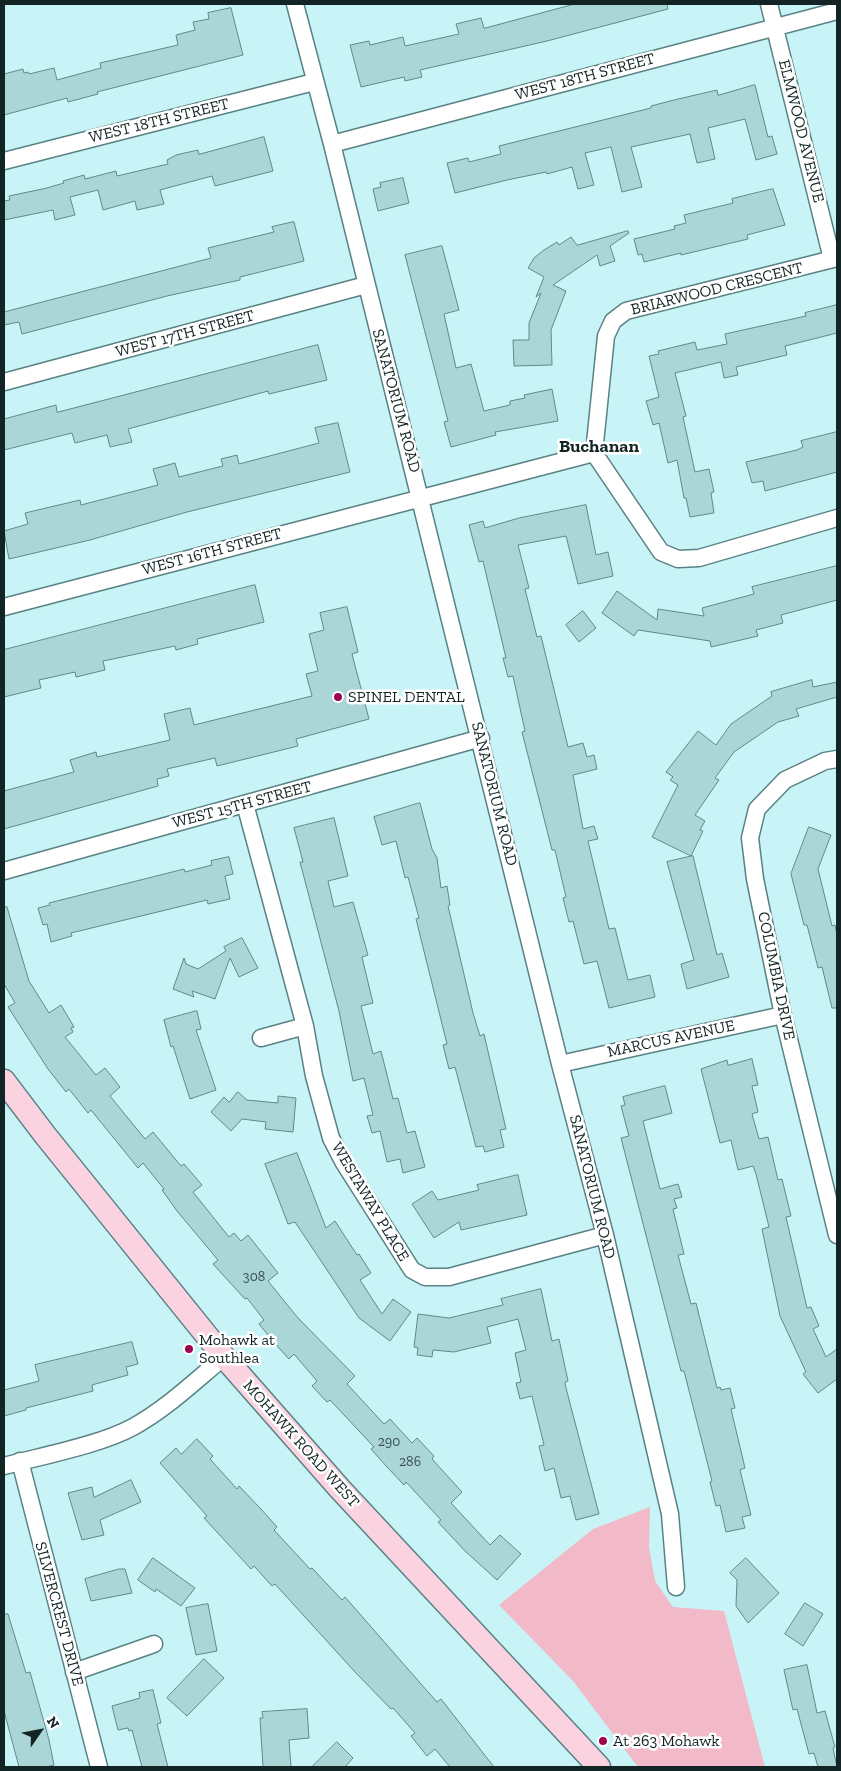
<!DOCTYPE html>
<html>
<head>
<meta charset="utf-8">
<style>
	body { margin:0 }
	#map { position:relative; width:841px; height:1771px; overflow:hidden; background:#c9f4f7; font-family:"Zilla Slab",serif }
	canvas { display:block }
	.frame { position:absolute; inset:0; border:5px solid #132425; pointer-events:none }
	.north { position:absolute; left:15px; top:1706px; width:50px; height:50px; -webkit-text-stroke:4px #fff; paint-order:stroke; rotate:57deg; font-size:14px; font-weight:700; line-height:20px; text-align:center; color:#132425 }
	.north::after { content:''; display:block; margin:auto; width:18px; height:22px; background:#132425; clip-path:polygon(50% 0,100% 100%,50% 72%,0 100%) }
</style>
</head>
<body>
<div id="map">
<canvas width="841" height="1771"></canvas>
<div class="frame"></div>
<div class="north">N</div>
</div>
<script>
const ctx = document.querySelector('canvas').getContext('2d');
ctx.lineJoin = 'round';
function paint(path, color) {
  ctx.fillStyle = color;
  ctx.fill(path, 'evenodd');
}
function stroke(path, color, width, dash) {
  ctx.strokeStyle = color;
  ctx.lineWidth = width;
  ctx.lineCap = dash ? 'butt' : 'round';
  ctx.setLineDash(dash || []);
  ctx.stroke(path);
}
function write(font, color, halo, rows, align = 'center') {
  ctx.font = font + ' "Zilla Slab",serif';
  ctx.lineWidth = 5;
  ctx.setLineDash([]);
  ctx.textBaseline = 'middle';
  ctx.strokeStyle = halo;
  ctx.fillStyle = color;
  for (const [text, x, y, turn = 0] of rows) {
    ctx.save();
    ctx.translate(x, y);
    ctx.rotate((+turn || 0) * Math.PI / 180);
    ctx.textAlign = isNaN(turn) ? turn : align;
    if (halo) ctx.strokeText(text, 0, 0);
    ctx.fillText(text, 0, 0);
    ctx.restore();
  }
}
paint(new Path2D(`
	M650,1507l-1,40 6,34 18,26 51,4 41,156h-127l-65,-86 -74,-76 94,-76z`), '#f2b9c9');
const building = new Path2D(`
	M575,4h92l1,5 -121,32 -127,29 2,7 -17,4 -1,-4 -43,10 -11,-42 19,-4 1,4 33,-8 2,9 54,-12 -3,-10 25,-6 3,10z
	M231,8l12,47 -146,37 1,2 -30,8 -1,-4 -63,17v-41l19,-5 1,4 4,-1 1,2 25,-6 3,12 44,-12 -1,-5 78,-18 -2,-10 19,-5 -2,-8 16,-3 -1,-6z
	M755,85l13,52 4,-1 5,18 -21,6 -11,-41 -37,9 7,31 -18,4 -7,-29 -59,13 11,40 -20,5 -11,-45 -26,6 9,32 -16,4 -6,-22 -25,7 -1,-2 -39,8 -52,13 -8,-30 21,-5 1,4 32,-8 -2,-8 152,-38v-2l23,-6 43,-10 1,5z
	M264,137l9,34 -58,15 -3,-10 -52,14 4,14 -27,6 -2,-9 -32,9 -5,-20 -28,7 5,18 -20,5 -2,-10 -49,10v-19l6,-1 -1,-4 38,-8 17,-5 -1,-2 21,-6 1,4 31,-8 1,5 51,-12 -1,-4 9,-5 22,-5 1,4z
	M403,178l6,25 -31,8 -5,-22 8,-2 -1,-4z
	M773,189l12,36 -38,10 1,4 -67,16v-2l-37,9 -2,-8 -4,1 -4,-16 41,-10 -1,-3 12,-3 -2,-8 49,-12 -1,-4z
	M294,222l10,39 -64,16v3l-73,16 -145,38 -3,-12 -15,3v-13l207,-54 -3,-10 66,-16 -2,-5z
	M628,231l1,2 -19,13 5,15 -15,5 -3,-11 -44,30 13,6 -15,39 1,35 -38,1 -1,-26h16v-17l12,-30 -5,4 8,-20 -16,-9 6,-10 10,-8 13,-8 2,3 12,-8 6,8z
	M442,246l17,64 -15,4 12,54 15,-4 13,47 26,-6v-4l15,-3 -1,-3 28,-6 6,32 -63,11 1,3 -45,12 -7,-25 4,-1 -43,-166z
	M837,305v28l-52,13 2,9 -51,12 2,8 -14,3 -3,-16 -46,11 11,43 -3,1 12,55 14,-3 5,23 -3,1 3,20 -24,4 -4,-19h-2l-7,-38 -9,3 -9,-40 -6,2 -7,-24 13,-4 -10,-41 10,-2 -1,-3 37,-9 2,8 30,-6 -2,-10 81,-18 -1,-3z
	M318,345l9,35 -58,14 -1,-3 -140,38 4,13 -22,5 -3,-12 -32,8 -3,-10 -68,17v-31l52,-14 1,7z
	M338,423l12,49 -163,40 -97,28 -81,19 -5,-28 24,-7 -3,-11 55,-13 1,5 77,-20 -5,-16 22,-6 4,14 44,-11 -2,-7 16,-4 2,9 80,-21 -4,-15z
	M837,432v40l-72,19 -2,-10 -11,2 -6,-21 51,-12 6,-3 -2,-6z
	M586,505l10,50 12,-3 5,24 -35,8 -12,-48 -48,9 11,43 -4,1 12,48 4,-1 27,111 15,-4 4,14 7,-2 3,14 -24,6 10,54 11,-3 4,13 -10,2 21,88 6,-1 13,52 22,-5 5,22 -46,11 -12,-47 -13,3 -11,-43 -4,1 -6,-24 3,-1 -11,-47h-3l-30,-118 3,-1 -12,-55 -5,1 -5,-19h3l-23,-97 -4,1 -10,-37 14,-4 2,7 34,-10z
	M837,566v34l-56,15 2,8 -27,7 2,6 -47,11 -1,-6 -72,-11 -4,6 -32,-23 15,-22 40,29 1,-11 46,7 -2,-8 52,-14 -2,-7z
	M255,585l9,37 -67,17 1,5 -22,6 -1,-4 -72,15 2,9 -29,7 -1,-5 -36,8 2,8 -37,9v-47z
	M347,607l11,45 -6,2 17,65 -73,20 2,7 -81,20 -2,-8 -48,11 2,7 -12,3 1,7 -154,43v-38l70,-19 -4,-12 26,-8 1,5 73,-17 -6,-26 26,-6 4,17 118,-29 -6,-22 12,-3 -9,-37 15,-4 -4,-17z
	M583,611l13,17 -17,14 -13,-17z
	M812,680l1,7 24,-5v15l-41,12 3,7 -21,6 -44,30 -19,26 4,2 -24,35 10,6 -5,9 3,1 -12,25 -39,-19 26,-52 -8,-5 3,-3 -7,-5 32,-41 18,14 15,-21 41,-28 -1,-4z
	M420,803l12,46 5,9 4,30 6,-2 3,19 -2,1 25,107 7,23 4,-2 22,95 -6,1 4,17 -19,5 -2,-6 -7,1 -21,-80 -6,2 -6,-24 4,-1 -31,-125 3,-1 -11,-41 -3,1 -9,-37 -14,4 -8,-28z
	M334,818l14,58 -20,5 6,26 19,-5 15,53 -6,2 11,46 -12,3 12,48 8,-3 12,48 5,-1 9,35 8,-2 10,36 -22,6 -3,-14 -13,3 -7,-31 -8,2 -5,-17 6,-1 -9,-37 -11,3 -14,-70 -39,-149h3l-9,-34z
	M809,827l22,8 -13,34 14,57 3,-1 2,10v73h-5l-10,-41 -4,1 -11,-43h-3l-13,-51z
	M693,856l24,99 5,-2 7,24 -42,12 -6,-25 13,-4 -27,-98z
	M229,857l4,17 -8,2 5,23 -22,5 -1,-4 -136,33 1,3 -21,6 -4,-18 -4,1 -5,-17 12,-3 -1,-2 135,-34 1,3 27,-7 -1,-4z
	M7,907l22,74 20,32 12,-8 13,22 -3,1 2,4 -8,5 31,38 9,-7 15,19 -10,9 35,43 8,-7 28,34 3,-2 18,21 -9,7 36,45 5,-4 7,8 7,-6 30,38 -10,8 30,37 57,58 -8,8 37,40 6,-5 22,24 5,-5 17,18 -2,3 30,33 -11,11 39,42 10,-10 21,19 -24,26 -32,-29 -27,-29 3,-2 -35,-38 -2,3 -17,-18 -16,-18 3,-2 -44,-47 -3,2 -15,-16 5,-5 -23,-27 -5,5 -11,-12 -19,-23 5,-4 -17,-22 -2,1 -32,-35 5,-4 -41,-49 -15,-21 2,-1 -21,-26 -5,5 -47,-58 -3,3 -19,-24 -3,3 -18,-23 -40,-62 7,-4 -11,-19v-76z
	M242,938l16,30 -19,9 -9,-19 -15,41 -23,-8 2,6 -21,-8 11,-31 2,6 12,5 28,-18 -2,-4z
	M197,1011l4,18 -5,1 20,60 -26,9 -17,-53 -2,1 -7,-27z
	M752,1059l6,26 -6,1 6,26 -6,2 7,25 9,-2 10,43 4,-1 9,37 -5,1 21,91 4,-1 8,19 -6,3 13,28 11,-8v30l-19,14 -15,-19 3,-2 -26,-56 -18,-87 7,-2 -13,-53 -3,-8 -15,4 -7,-30 -11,3 -19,-74 26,-9 1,5z
	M665,1086l7,27 -29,8 17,68 18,-5 4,13 -8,2 3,9 -4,1 11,45 -6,1 13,49 5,-1 21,85 3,-1 1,3 9,-2 5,20 -4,1 14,59 -5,2 11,45 -9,2 3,11 -19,4 -6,-27 -4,1 -6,-24 2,-1 -28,-110h-3l-60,-233 8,-2 -8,-30 4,-1 -2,-8z
	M238,1092l9,8 31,3v-7l18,2 -3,34 -28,-3 1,-7 -24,-3 -11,12 -20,-19 13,-15 5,5z
	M297,1153l29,75 9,-7 22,34 2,-1 12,19 -11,7 22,34 11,-15 18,13 -21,29 -31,-23 -64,-96 -7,2 -23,-60z
	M518,1175l9,40 -66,15 -2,-8 -25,16 -22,-34 20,-13 6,9 41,-10 -2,-5z
	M541,1289l11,52 7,-2 9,42 -3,1 1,6 33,126 -23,6 -6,-24 -9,2 -7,-30 -9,3 -6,-25 5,-1 -12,-49 -12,3 -4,-16 5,-1 -6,-29 11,-3 -8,-31 -31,8 4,16 -37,9 -21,-2 -1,7 -15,-2 1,-7 -4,-1 4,-33 31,4 54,-13 -2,-6z
	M132,1342l6,22 -12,3 2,8 -36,10 1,6 -67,17v2l-22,6v-26l35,-9 -4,-16z
	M197,1439l16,17 -3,3 27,30 2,-3 22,23 16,18 -3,3 36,39 2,-1 30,32 3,-3 76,87 16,18 4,-3 53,68h-44l-15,-18 -8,7 -16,-20 4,-3 -22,-25 -2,1 -36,-37 -80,-88 -3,2 -18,-20 -3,3 -47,-51 3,-2 -47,-53 16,-15 5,6z
	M131,1480l10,22 -41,18 4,15 -22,5 -14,-47 24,-6 2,10z
	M153,1558l42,30 -14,18 -25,-17 -1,3 -17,-12z
	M746,1558l33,35 -31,30 -12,-17 1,-26 -7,-7z
	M119,1569h6l7,24 -41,8 -6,-22z
	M805,1603l18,11 -20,32 -18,-12z
	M208,1604l9,47 -21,4 -10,-47z
	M8,1614l18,59 4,-1 19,68 5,25 -8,2h-27l-15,-56v-96z
	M204,1659l20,19 -37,38 -20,-18z
	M807,1665l10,48 8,-2 10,36 -2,1 4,19h-19l-4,-14 -5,1 -12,-45 -4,1 -9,-40z
	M153,1690l8,33 -4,1 11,43h-26l-10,-37 -3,1 -1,-3 -10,2 -6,-24 28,-8 -1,-5z
	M307,1709l2,29 -20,2 2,27h-28l-3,-49h3l-1,-6z
	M337,1742l16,16 -8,9h-33z`);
paint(building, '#abd6d8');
stroke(building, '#60888a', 1);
const street = new Path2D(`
	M295,4l37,140 228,920 45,171 65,279 6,73
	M769,4l63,255
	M332,144l505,-133
	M4,161l310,-79
	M837,258l-211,53 -13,10 -7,15 -12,117 67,99 17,7 21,-1 138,-40
	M4,382l362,-97
	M4,607l590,-154
	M837,759l-12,2 -40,19 -28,29 -7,29 5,41 28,136 54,220
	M245,804l60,222 9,50 17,62 13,25 68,107 13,7h24l156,-42
	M4,871l477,-133
	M261,1038l44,-12
	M560,1064l223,-49
	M20,1461l79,306
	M4,1466c37,-10 96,-21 129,-39 33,-18 62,-46 91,-70
	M74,1672l80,-28`);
const secondary = new Path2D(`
	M4,1081l41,54 179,222 116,132 259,278`);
stroke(street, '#598284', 19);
stroke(secondary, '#598284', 25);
stroke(street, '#fff', 16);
stroke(secondary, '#fad2e0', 22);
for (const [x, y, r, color] of [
	[338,697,5,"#9c0451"],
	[189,1349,5,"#9c0451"],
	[603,1741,5,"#9c0451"]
]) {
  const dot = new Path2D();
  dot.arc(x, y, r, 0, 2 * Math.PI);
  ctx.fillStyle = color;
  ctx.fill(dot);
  stroke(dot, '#fff', 2);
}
write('14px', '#395052', null, [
	["308",254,1277],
	["290",389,1442],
	["286",410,1462]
]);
write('16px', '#132425', '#fff', [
	["WEST 18TH STREET",585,77,-15],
	["WEST 18TH STREET",159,121,-14],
	["ELMWOOD AVENUE",801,131,76],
	["BRIARWOOD CRESCENT",717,289,-14],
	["WEST 17TH STREET",185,334,-15],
	["SANATORIUM ROAD",396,401,75],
	["WEST 16TH STREET",212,552,-15],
	["SANATORIUM ROAD",494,794,76],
	["WEST 15TH STREET",242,805,-15],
	["COLUMBIA DRIVE",776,976,78],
	["MARCUS AVENUE",671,1039,-12],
	["SANATORIUM ROAD",592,1187,76],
	["WESTAWAY PLACE",370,1202,59],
	["MOHAWK ROAD WEST",301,1444,48],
	["SILVERCREST DRIVE",59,1614,75]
]);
write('16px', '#132425', '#fff', [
	["SPINEL DENTAL",348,697],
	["Mohawk at",199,1340],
	["Southlea",199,1358],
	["At 263 Mohawk",613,1741]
], 'left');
write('bold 18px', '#132425', '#fff', [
	["Buchanan",599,447]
]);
</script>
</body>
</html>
